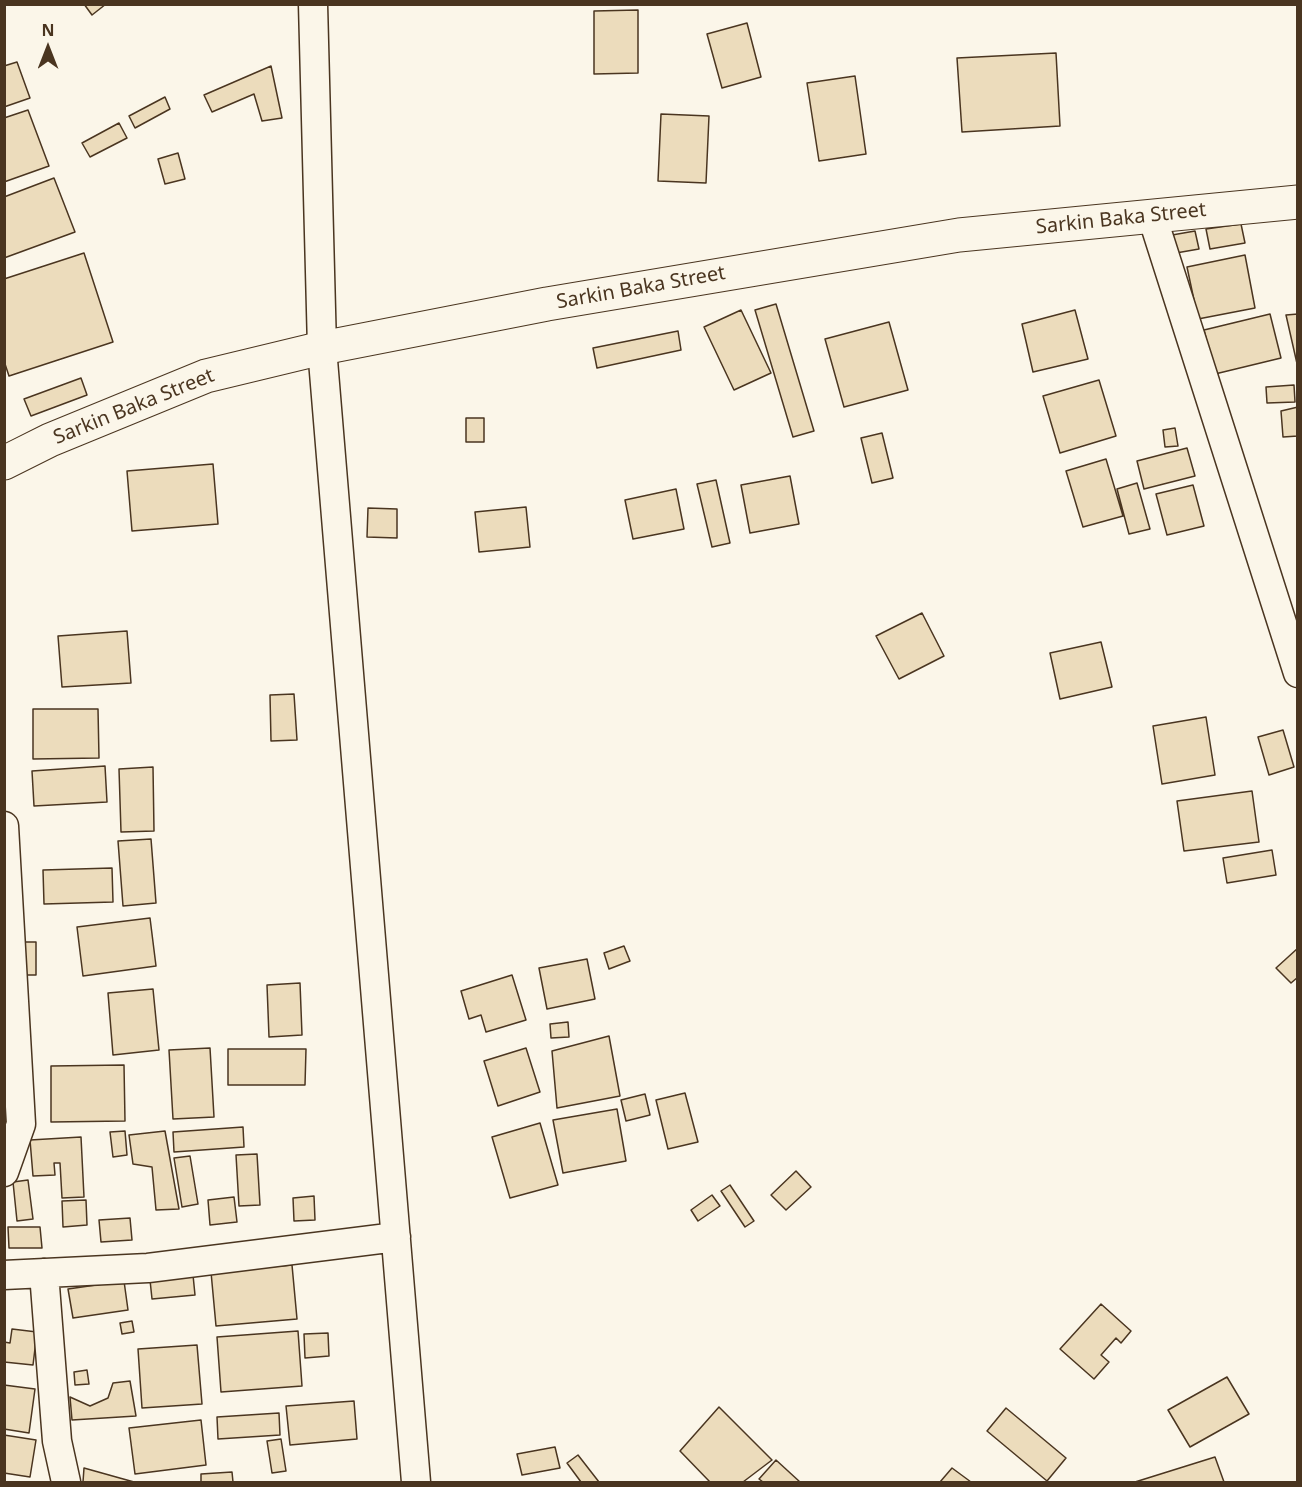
<!DOCTYPE html>
<html>
<head>
<meta charset="utf-8">
<style>
	body { margin:0 }
	#map { position:relative; width:1302px; height:1487px; overflow:hidden; background:#fbf6e9; font-family:"Noto Sans",sans-serif }
	canvas { display:block }
	.frame { position:absolute; inset:0; border:6px solid #4a3520; pointer-events:none }
	.north { position:absolute; left:18px; top:18px; width:60px; height:60px; -webkit-text-stroke:4px #fbf6e9; paint-order:stroke; rotate:0deg; font-size:16px; font-weight:700; line-height:24px; text-align:center; color:#4a3520 }
	.north::after { content:''; display:block; margin:auto; width:21px; height:27px; background:#4a3520; clip-path:polygon(50% 0,100% 100%,50% 72%,0 100%) }
</style>
</head>
<body>
<div id="map">
<canvas width="1302" height="1487"></canvas>
<div class="frame"></div>
<div class="north">N</div>
</div>
<script>
const ctx = document.querySelector('canvas').getContext('2d');
ctx.lineJoin = 'round';
function paint(path, color) {
  ctx.fillStyle = color;
  ctx.fill(path, 'evenodd');
}
function stroke(path, color, width, dash) {
  ctx.strokeStyle = color;
  ctx.lineWidth = width;
  ctx.lineCap = dash ? 'butt' : 'round';
  ctx.setLineDash(dash || []);
  ctx.stroke(path);
}
function write(font, color, halo, rows, align = 'center') {
  ctx.font = font + ' "Noto Sans",sans-serif';
  ctx.lineWidth = 4.5;
  ctx.setLineDash([]);
  ctx.textBaseline = 'middle';
  ctx.strokeStyle = halo;
  ctx.fillStyle = color;
  for (const [text, x, y, turn = 0] of rows) {
    ctx.save();
    ctx.translate(x, y);
    ctx.rotate((+turn || 0) * Math.PI / 180);
    ctx.textAlign = isNaN(turn) ? turn : align;
    if (halo) ctx.strokeText(text, 0, 0);
    ctx.fillText(text, 0, 0);
    ctx.restore();
  }
}
const building = new Path2D(`
	M84,4h22l-14,11z
	M638,10v63l-44,1v-63z
	M747,23l14,54 -39,11 -15,-54z
	M1056,53l4,73 -98,6 -5,-74z
	M17,62l13,36 -26,9v-41z
	M271,66l11,52 -20,3 -8,-27 -42,18 -8,-17z
	M855,76l11,78 -47,7 -12,-78z
	M165,97l5,12 -35,19 -6,-12z
	M28,110l21,56 -45,16v-64z
	M661,114l48,2 -3,67 -48,-2z
	M119,123l8,15 -37,19 -8,-14z
	M178,153l7,26 -20,5 -7,-25z
	M54,178l21,54 -71,26v-61z
	M1241,224l4,19 -35,6 -4,-20z
	M1195,231l4,18 -23,4 -4,-18z
	M84,253l29,89 -104,34 -5,-15v-82z
	M1245,255l10,53 -57,11 -11,-52z
	M776,304l38,127 -21,6 -38,-127z
	M741,310l30,63 -37,17 -30,-63z
	M1075,310l13,49 -55,13 -11,-48z
	M1270,314l11,44 -66,16 -11,-44z
	M1298,314v54l-12,-53z
	M889,322l19,68 -64,17 -19,-68z
	M678,331l3,19 -84,18 -4,-20z
	M81,378l6,17 -56,21 -7,-17z
	M1099,380l17,56 -56,17 -17,-57z
	M1294,385l1,17 -28,1 -1,-16z
	M1298,407v29l-15,1 -2,-26z
	M466,418h18v24h-18z
	M1175,428l3,18 -13,1 -2,-17z
	M882,433l11,45 -21,5 -11,-45z
	M1187,448l8,28 -51,13 -7,-28z
	M1106,459l17,57 -40,11 -17,-56z
	M213,464l5,60 -86,7 -5,-60z
	M790,476l9,48 -49,9 -9,-48z
	M716,480l14,63 -18,4 -15,-63z
	M1137,483l13,46 -21,5 -12,-45z
	M1193,485l11,41 -37,9 -11,-41z
	M676,489l8,40 -51,10 -8,-39z
	M526,507l4,40 -51,5 -4,-40z
	M368,508l29,1v29l-30,-1z
	M922,613l22,43 -45,23 -23,-43z
	M127,631l4,52 -69,4 -4,-51z
	M1101,642l11,45 -52,12 -10,-46z
	M294,694l3,46 -26,1 -1,-46z
	M33,709h65l1,49 -66,1z
	M1206,717l9,58 -53,9 -9,-58z
	M1283,730l11,37 -25,8 -11,-38z
	M105,766l2,36 -73,4 -2,-35z
	M153,767l1,64 -33,1 -2,-63z
	M1252,791l7,51 -75,9 -7,-50z
	M151,839l5,64 -33,3 -5,-65z
	M1272,850l4,25 -49,8 -4,-25z
	M112,868l1,34 -69,2 -1,-34z
	M150,918l6,48 -73,10 -6,-49z
	M20,942h16v33h-16z
	M624,946l6,15 -21,8 -5,-16z
	M1298,948v29l-7,6 -15,-15z
	M587,959l8,40 -48,10 -8,-41z
	M512,975l14,45 -40,12 -5,-17 -12,4 -8,-28z
	M300,983l2,52 -33,2 -2,-52z
	M153,989l6,61 -46,5 -5,-62z
	M568,1022l1,15 -18,1 -1,-14z
	M609,1036l11,60 -63,12 -5,-57z
	M210,1048l4,69 -41,2 -4,-69z
	M526,1048l14,44 -42,14 -14,-45z
	M228,1049h78l-1,36h-77z
	M124,1065l1,56 -74,1v-56z
	M685,1093l13,49 -30,7 -12,-49z
	M645,1094l5,21 -24,6 -5,-21z
	M617,1109l9,52 -63,12 -10,-53z
	M540,1123l18,62 -48,13 -18,-61z
	M243,1127l1,20 -70,5 -1,-20z
	M125,1131l2,24 -14,2 -3,-25z
	M165,1131l14,78 -23,1 -4,-43 -19,-3 -4,-29z
	M81,1137l3,60 -22,1 -2,-35h-6l1,12 -22,1 -3,-36z
	M257,1154l3,51 -21,1 -3,-51z
	M190,1156l8,48 -16,3 -8,-49z
	M796,1171l15,16 -25,23 -15,-15z
	M28,1180l5,39 -16,2 -4,-39z
	M730,1185l24,36 -9,6 -24,-36z
	M712,1195l8,11 -22,15 -7,-11z
	M314,1196l1,24 -21,1 -1,-23z
	M234,1197l3,25 -27,3 -2,-25z
	M86,1200l1,25 -24,2 -1,-26z
	M130,1218l2,22 -31,2 -2,-22z
	M8,1227h32l2,21h-33z
	M292,1265l5,54 -81,7 -5,-54z
	M193,1275l2,20 -43,4 -2,-19z
	M124,1281l4,29 -55,8 -5,-29z
	M1101,1304l30,27 -10,12 -5,-5 -15,17 8,7 -15,17 -34,-30z
	M132,1321l2,11 -12,2 -2,-11z
	M12,1329l25,3 -4,33 -29,-3v-20l6,1z
	M298,1331l4,55 -81,6 -4,-55z
	M328,1333l1,23 -24,2 -1,-24z
	M197,1345l5,59 -60,4 -4,-59z
	M87,1370l2,14 -14,1 -1,-13z
	M1227,1377l22,37 -59,33 -22,-37z
	M130,1381l6,35 -64,4 -2,-23 20,9 18,-8 5,-15z
	M4,1385l31,4 -6,44 -25,-4z
	M354,1401l3,38 -67,6 -4,-39z
	M719,1407l53,53 -29,22h-33l-30,-31z
	M1006,1408l60,50 -19,23 -60,-50z
	M279,1413l1,22 -62,4 -1,-22z
	M201,1420l5,45 -71,9 -6,-46z
	M4,1435l32,5 -6,37 -26,-4z
	M281,1439l5,32 -14,2 -5,-32z
	M555,1447l5,21 -38,7 -5,-21z
	M578,1455l21,27h-18l-14,-19z
	M1215,1457l9,25h-89z
	M776,1460l24,22h-37l-4,-3z
	M84,1468l50,14h-51z
	M952,1468l19,14h-31z
	M232,1472l1,10h-32v-8z`);
paint(building, '#ecdcbc');
stroke(building, '#4a3520', 1.5);
const minor = new Path2D(`
	M313,4l9,344 94,1134
	M1152,216l146,457
	M4,826l17,298 -17,48
	M44,1273l13,168 9,41
	M4,1275l144,-7 248,-31`);
const tertiary = new Path2D(`
	M4,463l46,-23 156,-64 116,-28 225,-44 412,-69 339,-33`);
stroke(minor, '#4a3520', 31);
stroke(tertiary, '#4a3520', 35);
stroke(minor, '#fbf6e9', 28);
stroke(tertiary, '#fbf6e9', 33);
write('20px', '#4a3520', '#fbf6e9', [
	["Sarkin Baka Street",1121,219,-6],
	["Sarkin Baka Street",641,288,-10],
	["Sarkin Baka Street",134,407,-22]
]);
</script>
</body>
</html>
